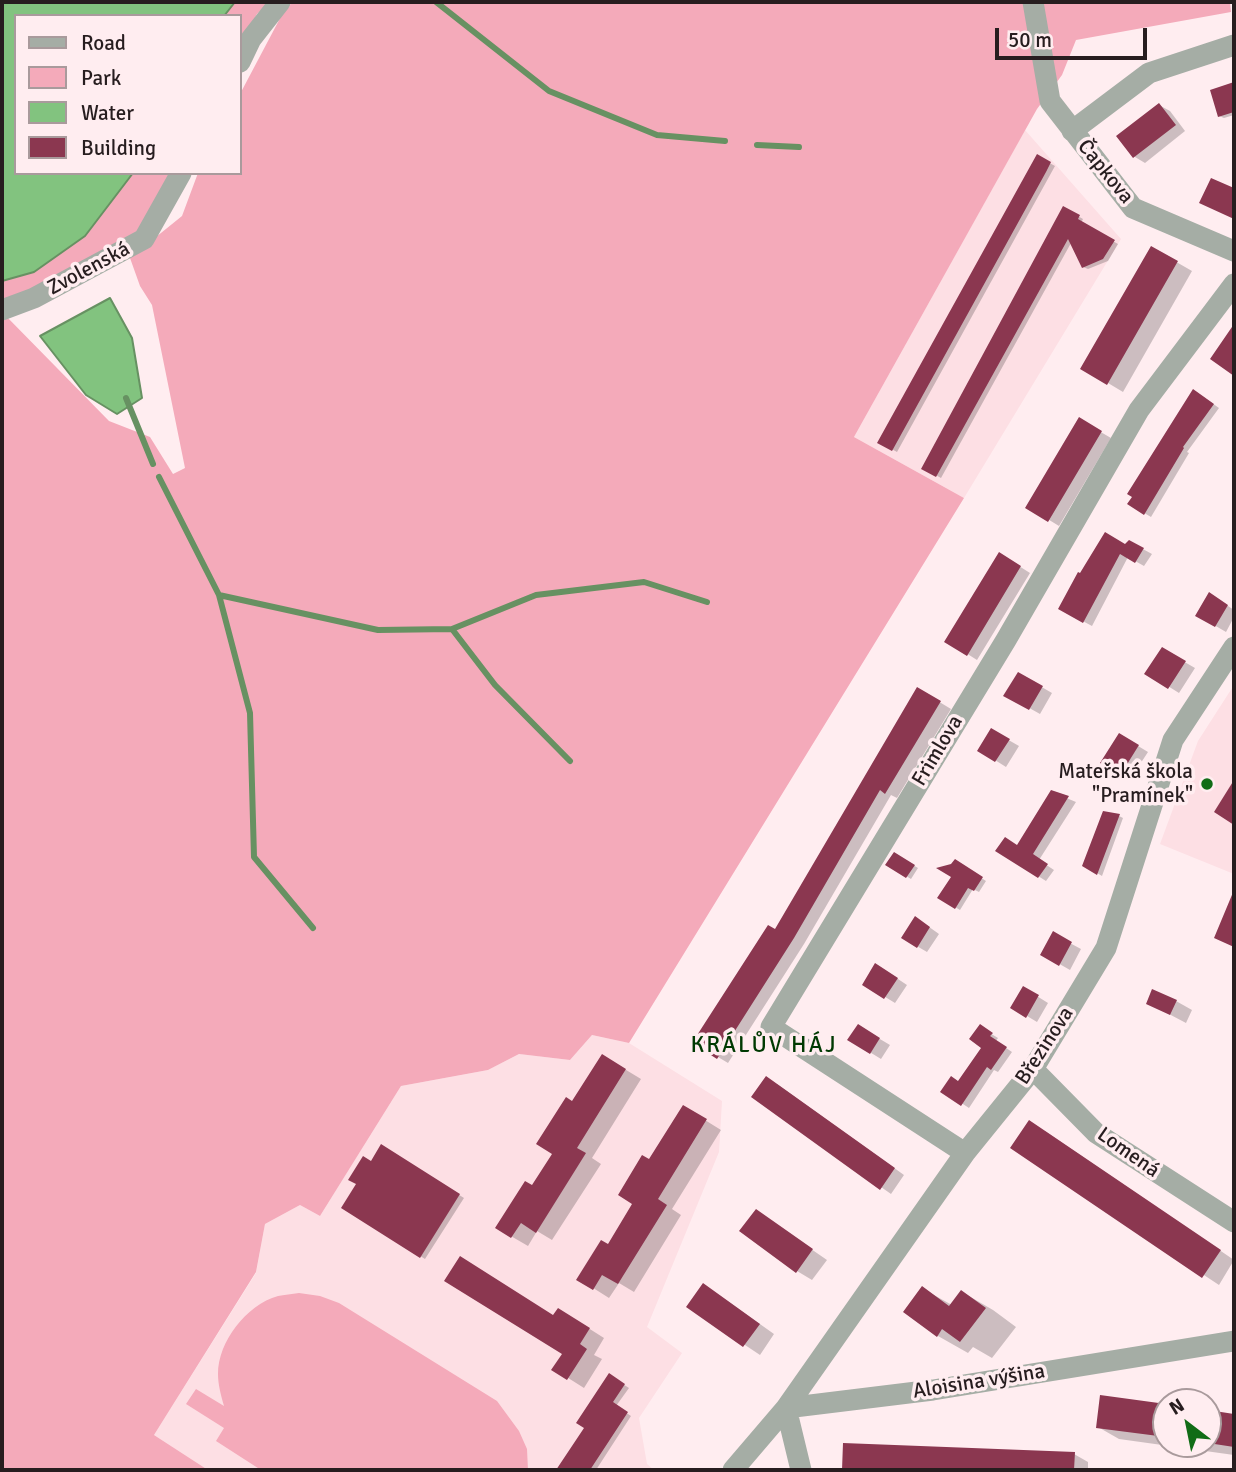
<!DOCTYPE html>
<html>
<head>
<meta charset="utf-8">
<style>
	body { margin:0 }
	#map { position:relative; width:1236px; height:1472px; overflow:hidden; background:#ffedf0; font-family:Signika,sans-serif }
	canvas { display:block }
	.frame { position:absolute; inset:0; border:4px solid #271d1f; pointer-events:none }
	.legend { position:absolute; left:14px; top:14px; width:228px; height:161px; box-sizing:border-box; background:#ffedf0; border:2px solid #a99a9c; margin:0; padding:9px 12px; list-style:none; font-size:21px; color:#271d1f }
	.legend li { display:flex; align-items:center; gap:14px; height:35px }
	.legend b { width:35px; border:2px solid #a99a9c }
	.north { position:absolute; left:1152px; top:1388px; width:70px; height:70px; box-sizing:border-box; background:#ffedf0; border:2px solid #a99a9c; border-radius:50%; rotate:328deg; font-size:19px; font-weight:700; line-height:28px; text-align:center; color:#271d1f }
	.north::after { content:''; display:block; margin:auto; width:24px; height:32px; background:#116c16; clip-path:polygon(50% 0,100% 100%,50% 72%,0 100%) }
	.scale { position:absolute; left:995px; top:28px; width:152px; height:32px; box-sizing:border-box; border:4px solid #271d1f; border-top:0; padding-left:9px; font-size:21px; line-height:24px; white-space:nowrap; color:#271d1f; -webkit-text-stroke:5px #ffedf0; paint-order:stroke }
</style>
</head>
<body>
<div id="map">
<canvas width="1236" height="1472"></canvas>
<div class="frame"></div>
<ul class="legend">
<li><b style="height:9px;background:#a5ada5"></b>Road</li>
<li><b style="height:19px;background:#f4aaba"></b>Park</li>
<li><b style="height:19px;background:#82c37f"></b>Water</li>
<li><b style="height:19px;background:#8b3750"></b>Building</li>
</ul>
<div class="north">N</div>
<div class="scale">50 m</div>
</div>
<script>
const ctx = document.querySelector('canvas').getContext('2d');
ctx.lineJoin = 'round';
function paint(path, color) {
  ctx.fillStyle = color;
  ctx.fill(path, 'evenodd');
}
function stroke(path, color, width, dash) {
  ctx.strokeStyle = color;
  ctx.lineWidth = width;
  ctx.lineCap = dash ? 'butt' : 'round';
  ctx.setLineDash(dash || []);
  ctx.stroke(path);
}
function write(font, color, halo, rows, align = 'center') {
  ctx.font = font + ' Signika,sans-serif';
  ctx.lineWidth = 7;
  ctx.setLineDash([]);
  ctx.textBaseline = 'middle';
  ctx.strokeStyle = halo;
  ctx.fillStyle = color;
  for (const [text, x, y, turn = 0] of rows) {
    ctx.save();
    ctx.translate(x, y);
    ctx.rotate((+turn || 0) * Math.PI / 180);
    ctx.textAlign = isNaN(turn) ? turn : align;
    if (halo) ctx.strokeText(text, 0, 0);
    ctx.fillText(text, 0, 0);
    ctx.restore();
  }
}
paint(new Path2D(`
	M1025,130l96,109 -157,259 -110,-61z
	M1234,685v189l-74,-30 38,-103z
	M592,1035l37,8 93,58 -3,51 -72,175 35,26 -43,65 8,46 7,6h-446l-54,-35 102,-162 9,-49 35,-19 20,11 81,-130 87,-16 31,-16 51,6z`), '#fddfe4');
paint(new Path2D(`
	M235,2h35l-13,12 -17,31v-29h-16z
	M294,2h936l1,10 -155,28 -14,35 -25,34 -183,328 110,61 -335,545 -37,-8 -22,25 -51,-6 -31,16 -87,16 -81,130 -20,-11 -35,19 -9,48 -102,163 54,35h-206v-1154l3,-1 104,106 41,16 23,37 12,-6 -33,-163 -12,-19 -10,-28 52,-42 16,-43h42v-79l46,-87z
	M133,173h38l-34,63 -30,20 -105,46v-21l32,-9 51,-36z
	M299,1293l21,3 19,7 158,98 22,30 8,18 1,21h-267l-45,-29 8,-13 -38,-24 10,-15 28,17c-3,-11 -6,-21 -6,-32 0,-32 28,-69 60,-78 6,-1 14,-2 21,-3z`), '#f4aaba');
const water = new Path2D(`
	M2,2h233l-11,14h-208v157h117l-48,63 -51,36 -32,9z
	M110,298l22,40 10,60 -25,16 -31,-19 -46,-59z`);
paint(water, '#82c37f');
stroke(water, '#679162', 2);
paint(new Path2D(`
	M1234,84v31l-10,3 -5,-2 -7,-25z
	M1159,105l11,6 15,20 -40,32 -10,-6 -16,-20z
	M1037,156l18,10 -158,286 -18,-10z
	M1064,208l19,11 -2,4 37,21 -10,17 -20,8 -5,-2 -12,-24 -130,235 -18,-10z
	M1152,248l40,23 -69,121 -40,-24z
	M1199,394l20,14 -32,44 2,1 -38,64 -22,-13z
	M1080,420l31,18 -52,88 -31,-19z
	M1130,542l22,12 -8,12 -16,-9 -36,69 -32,-17z
	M1000,554l30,19 -53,87 -30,-19z
	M1219,600l15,10v7l-8,15 -29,-17z
	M1162,649l33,19 -16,25 -32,-20z
	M1019,674l33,19 -12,21 -34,-19z
	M918,689l33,20 -54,89 -6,-3 -87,149 -76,119 -10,-6 57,-126z
	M991,730l28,16 -13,21 -27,-17z
	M1120,735l28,17 -17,26 -28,-16z
	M1052,792l24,10 -37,58 15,10 -8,11 -48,-30 20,-4z
	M1119,816l4,2 -21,58 -18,-11z
	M895,854l23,14 -7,11 -23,-14z
	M955,861l31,20 -7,11 -6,-3 -13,21 -20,-12 13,-22v-10z
	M925,924l14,10 -12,18 -24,-14z
	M1053,934l28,15 -11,21 -28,-16z
	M886,971l21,14 -12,18 -31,-19z
	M1024,988l24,15 -11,19 -25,-15z
	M1176,1001l16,9 -6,13 -38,-20z
	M858,1026l32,19 -9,14 -31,-19z
	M980,1027l18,11 -2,3 16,11 -14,20 -4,-2 -25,38 -26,-17 16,-8 25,-36z
	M603,1056l38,23 -49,79 9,6 -49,76 -15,-9 -9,15 -31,-18 36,-41 21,-33z
	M777,1084l127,91 -13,19 -138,-97z
	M684,1107l37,23 -49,79 9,6 -47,77 -15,-9 -10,15 -30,-19 30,-32 26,-43 15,-42z
	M1045,1131l189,129 -15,25 -207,-137z
	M382,1146l82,52 -39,61 -82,-51z
	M756,1211l71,49 -15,20 -15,-9z
	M923,1289l29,16 10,-13 31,18 23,17 -24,31 -19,-11 -5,6 -30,-17z
	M719,1295l55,39 -14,21 -72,-48z
	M554,1317l20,2 30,19 -10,17 8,4 -18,29 -30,-19 10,-15z
	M609,1375l20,13 -13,18 15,10 -35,54h-38l28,-42z
	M1166,1406v38h42v-32l26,3v40l-115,-16 -21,-12z
	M844,1445l230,9 14,8v8h-244z`), '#0003');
stroke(new Path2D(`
	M436,2l113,89 108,44 68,6
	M757,145l42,2
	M126,398l27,66
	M159,477l60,118 31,118 4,144 59,71
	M219,595l159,35 74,-1 43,56 75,76
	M452,629l84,-34 108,-13 63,20`), '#679162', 6);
paint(new Path2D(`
	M1234,82v30l-16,5 -8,-27z
	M1159,103l17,22 -43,33 -17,-22z
	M1037,154l14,8 -5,10 -154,279 -15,-8z
	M1211,178l23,10v31l-35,-16z
	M1063,206l17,9 -2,4 37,21 -12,19 -21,9 -14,-29 -132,238 -15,-8z
	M1151,246l27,15 -71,124 -27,-16z
	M1234,324v52l-24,-17z
	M1193,389l21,15 -31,43 1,1 -40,67 -17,-11 5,-7 -5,-3z
	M1079,417l23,14 -54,91 -23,-14z
	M1105,532l20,12 4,-4 15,8 -9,15 -15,-9 -37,69 -25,-14 20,-37 2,1z
	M999,552l22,14 -54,90 -23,-14z
	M1209,592l19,13 -13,22 -20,-11z
	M1162,647l24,14 -18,28 -24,-15z
	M1018,672l25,14 -14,24 -26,-14z
	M917,687l24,14 -56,93 -5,-4 -86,148 -77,121 -25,-16 76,-118 7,4z
	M991,728l19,11 -15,23 -18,-11z
	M1119,733l20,12 -18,29 -21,-11z
	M1234,780v45l-20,-13z
	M1051,790l18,6 -36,58 15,10 -10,14 -43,-27 10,-14 12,8z
	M1103,811l17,3 -23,61 -15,-9z
	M894,852l21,13 -9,13 -21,-13z
	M955,859l28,18 -9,14 -6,-3 -13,21 -18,-11 14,-21 -15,-9 15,-4z
	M1234,890v57l-20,-9z
	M915,916l15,11 -13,21 -16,-10z
	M1053,931l19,11 -13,24 -19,-11z
	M875,963l23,15 -14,21 -22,-14z
	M1023,986l16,9 -13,23 -16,-10z
	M1152,989l25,11 -7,15 -24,-11z
	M858,1024l22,14 -10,16 -23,-14z
	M980,1024l13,9 -3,3 17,11 -16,23 -4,-3 -26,39 -21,-14 11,-16 7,5 23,-33 -12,-9z
	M602,1054l24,15 -49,79 9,5 -50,80 -15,-10 -10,15 -16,-10 30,-47 7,4 20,-31 -16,-10 30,-47 6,4z
	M766,1076l129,92 -15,22 -129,-93z
	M683,1105l24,14 -49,80 9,6 -49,79 -16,-9 -9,15 -17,-10 25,-40 7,4 24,-40 -14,-9 24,-40 7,4z
	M1029,1120l192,130 -19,28 -192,-130z
	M381,1144l79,50 -40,64 -79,-50 15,-24 -8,-4 15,-24 8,5z
	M756,1209l57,40 -17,24 -57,-42z
	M460,1256l93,59 5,-7 32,20 -10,16 7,5 -20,31 -16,-10 11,-16 -118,-73z
	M703,1283l57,41 -17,23 -57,-40z
	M922,1286l27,20 12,-16 25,18 -26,34 -18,-13 -5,8 -34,-25z
	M609,1373l16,11 -12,18 15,10 -38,58h-34l28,-42 -8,-5z
	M1100,1395l66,9v33l-70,-9z
	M1208,1410l26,4v33l-26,-4z
	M843,1443l232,9 -1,18h-232z`), '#8b3750');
stroke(new Path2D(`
	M1033,2l17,99 83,107 101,43
	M240,62l11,-23 29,-37
	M1072,131l77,-58 85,-28
	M2,310l32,-12 110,-59 37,-66
	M1033,1069l63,64 138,89
	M965,1153l-194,-126 235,-387 133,-230 95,-126
	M786,1408l147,-18 301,-49
	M786,1408l15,62
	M733,1470l53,-62 179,-255 68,-84 73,-121 67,-208 61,-93`), '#a5ada5', 21);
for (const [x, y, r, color] of [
	[1207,784,7,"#116c16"]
]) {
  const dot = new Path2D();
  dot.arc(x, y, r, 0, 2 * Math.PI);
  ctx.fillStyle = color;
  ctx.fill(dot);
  stroke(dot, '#ffedf0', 2.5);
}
write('21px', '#271d1f', '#ffedf0', [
	["Čapkova",1105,172,51],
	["Zvolenská",89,269,-28],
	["Frimlova",938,751,-59],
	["Březinova",1045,1046,-57],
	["Lomená",1128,1153,35],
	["Aloisina výšina",979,1382,-9]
]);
write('21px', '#271d1f', '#ffedf0', [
	["Mateřská škola",1193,772],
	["\"Pramínek\"",1193,796]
], 'right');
ctx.letterSpacing = '2px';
write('23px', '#003902', '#ffedf0', [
	["KRÁLŮV HÁJ",764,1046]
]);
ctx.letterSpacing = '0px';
</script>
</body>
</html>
